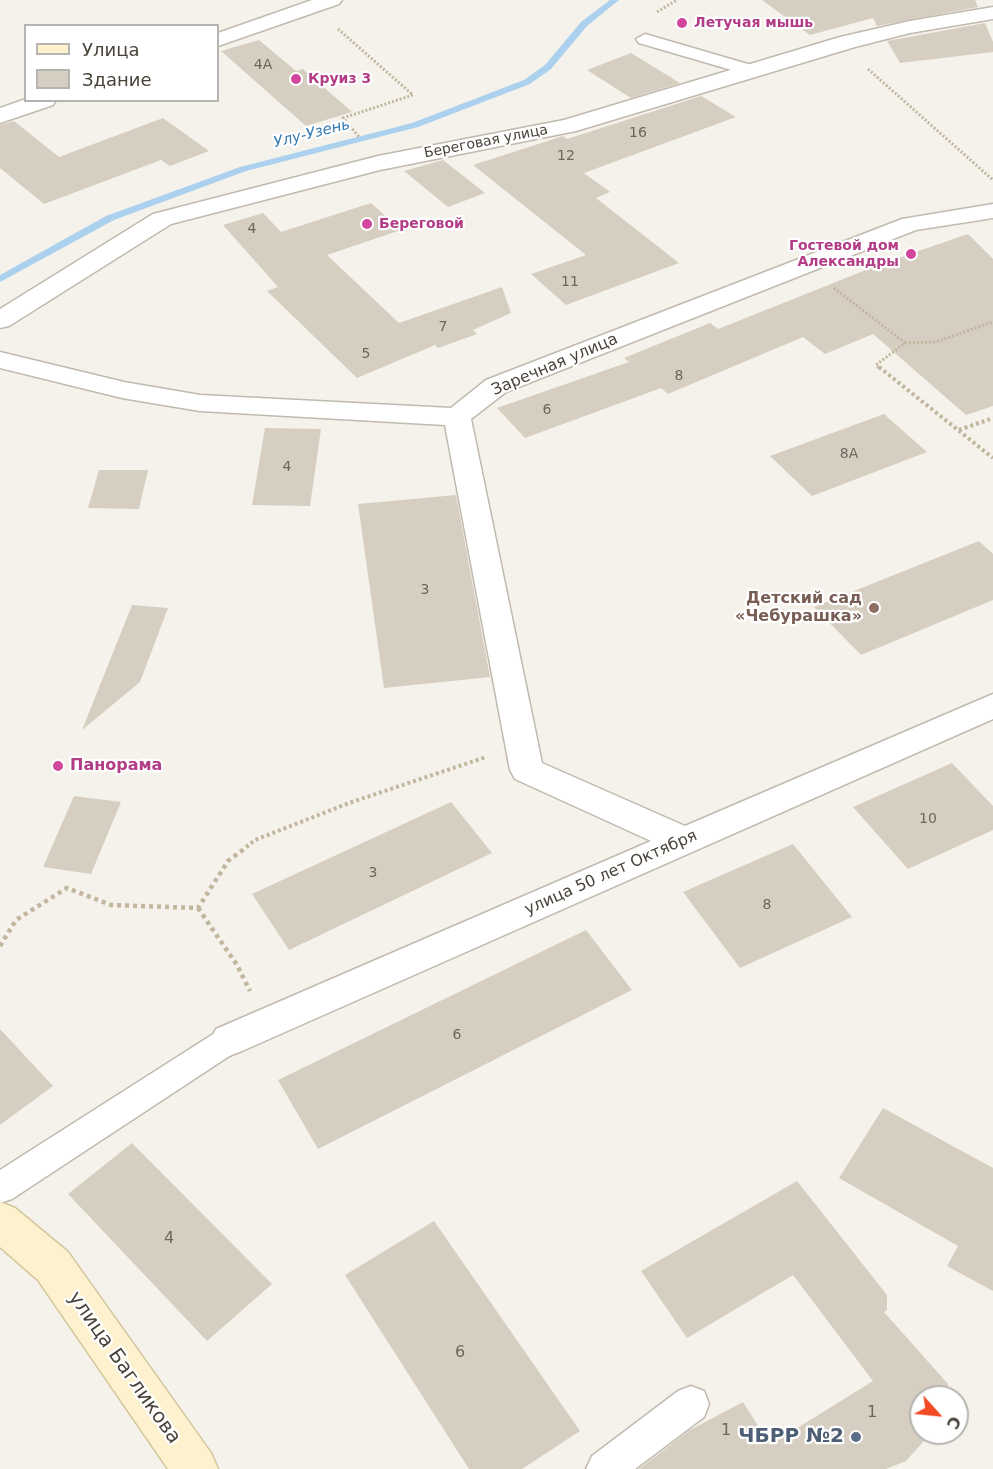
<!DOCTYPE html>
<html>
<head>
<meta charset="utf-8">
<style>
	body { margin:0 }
	#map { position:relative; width:993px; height:1469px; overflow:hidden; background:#f5f2eb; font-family:"DejaVu Sans",sans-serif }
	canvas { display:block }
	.legend { position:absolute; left:24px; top:24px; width:195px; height:78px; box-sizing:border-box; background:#fff; border:2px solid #b6b4b0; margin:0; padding:8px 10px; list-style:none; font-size:18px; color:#494339 }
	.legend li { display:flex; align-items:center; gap:12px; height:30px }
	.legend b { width:30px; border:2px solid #b6b4b0 }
	.north { position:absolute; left:909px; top:1385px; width:60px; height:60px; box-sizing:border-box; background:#fff; border:2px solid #b6b4b0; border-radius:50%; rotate:117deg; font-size:16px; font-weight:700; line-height:24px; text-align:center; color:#494339 }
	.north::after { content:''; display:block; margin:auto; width:21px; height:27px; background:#f34824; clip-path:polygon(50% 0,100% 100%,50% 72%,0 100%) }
</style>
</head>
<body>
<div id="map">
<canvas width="993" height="1469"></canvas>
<ul class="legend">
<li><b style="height:8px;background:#fdf2cd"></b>Улица</li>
<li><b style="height:16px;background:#d6cec1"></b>Здание</li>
</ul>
<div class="north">С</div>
</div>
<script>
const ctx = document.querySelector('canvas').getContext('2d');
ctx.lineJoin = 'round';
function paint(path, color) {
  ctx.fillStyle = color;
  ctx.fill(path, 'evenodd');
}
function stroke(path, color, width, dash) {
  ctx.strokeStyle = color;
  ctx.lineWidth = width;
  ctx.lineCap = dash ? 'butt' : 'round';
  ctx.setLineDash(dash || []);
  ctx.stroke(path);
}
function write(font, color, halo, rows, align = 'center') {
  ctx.font = font + ' "DejaVu Sans",sans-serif';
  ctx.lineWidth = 4.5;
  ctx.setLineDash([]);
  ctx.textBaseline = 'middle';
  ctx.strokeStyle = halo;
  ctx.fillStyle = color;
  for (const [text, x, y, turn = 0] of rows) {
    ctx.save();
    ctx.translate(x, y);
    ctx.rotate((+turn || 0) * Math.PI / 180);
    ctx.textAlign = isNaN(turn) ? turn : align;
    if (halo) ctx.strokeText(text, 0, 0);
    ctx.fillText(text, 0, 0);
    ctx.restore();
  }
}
paint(new Path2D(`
	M610,0h9l-32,26 -36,43 -21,15 -112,43 -172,44 -132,49 -114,62v-7l106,-59 134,-49 172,-44 112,-43 21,-15 36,-43z`), '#abd1ef');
paint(new Path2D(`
	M762,0h213l3,7 -101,19 -4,-8 -63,17z
	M985,23l8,19v10l-93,11 -13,-22z
	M259,40l37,31 7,-2 49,43 -46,14 -85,-75z
	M631,53l49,30 -49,15 -44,-28z
	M701,96l35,21 -152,56 26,19 -14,6 83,65 -113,42 -35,-31 55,-19 -113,-90 90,-29 4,3z
	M163,118l46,33 -39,15 -9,-6 -117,44 -44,-36v-43l14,-4 45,36z
	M443,160l42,33 -37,14 -44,-36z
	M371,203l30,27 -74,25 72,68 103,-36 9,26 -38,17 4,4 -39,14 -3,-3 -78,33 -90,-87 11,-4 -55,-62 40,-12 18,19z
	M968,234l25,25v147l-27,9 -93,-81 -48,20 -22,-17 -135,57 -7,-6 -136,50 -28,-30 132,-46 -5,-4 86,-35 8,6 163,-65z
	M884,414l43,38 -115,44 -42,-40z
	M265,428l56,1 -11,77 -58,-1z
	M99,470h49l-9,39 -51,-1z
	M456,495l34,182 -106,11 -26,-184z
	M979,541l14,13v46l-132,55 -47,-48z
	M132,605l36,3 -28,74 -58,48z
	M952,763l41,43v24l-85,39 -55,-62z
	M74,796l47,6 -30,72 -48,-7z
	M451,802l41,51 -203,97 -37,-56z
	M793,844l59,73 -112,51 -57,-76z
	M586,930l46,60 -314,159 -40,-69z
	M0,1029l53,57 -53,39z
	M883,1108l110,60v123l-46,-25 11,-20 -119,-68z
	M132,1143l140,141 -65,57 -139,-147z
	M797,1181l90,114v15l-3,2 64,72 -2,13h-25v36h10l-25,28 -20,8h-247l51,-39 53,-28 27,43 103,-64 -80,-106 -106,63 -46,-67z
	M434,1221l146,210 -58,38h-53l-124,-194z`), '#d6cec1');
const lane = new Path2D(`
	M645,34l113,33 3,4 -9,5 -113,-33 -3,-4z
	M229,1027l11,4 5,9 -5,9 -228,150 -12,4v-33l218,-139z
	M691,1386l13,5 5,13 -5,13 -69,52h-49l6,-13 86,-65z`);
const street = new Path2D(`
	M312,0h30l-3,4 -121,42v-13z
	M993,7v12l-83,14 -55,14 -279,84 -196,39 -209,54 -162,102 -9,2v-19l153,-95 225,-58 186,-36 276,-83 70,-16z
	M26,99l30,1 -3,5 -53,18v-15z
	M993,204v14l-77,12 -410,162 -35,27 71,344 143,63 308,-132v25l-751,332 -13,5 -13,-5 -6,-11 6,-11 435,-188 -136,-62 -5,-9 -65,-345 -245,-14 -78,-13 -122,-30v-16l124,30 76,13 251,13 35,-28 416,-161z`);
const secondary = new Path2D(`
	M0,1202l15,6 53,44 143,201 7,16h-50l-130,-189 -38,-33z`);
stroke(lane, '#c0baae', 3);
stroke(street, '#c0baae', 3);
stroke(secondary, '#d3c69c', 3);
stroke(new Path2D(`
	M657,12l20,-12
	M338,29l75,66 -70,23 17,20
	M868,69l125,111
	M834,288l71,55 -29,22 4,4
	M905,343l30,-1 58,-20`), '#c2b69f', 3, [2, 2]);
stroke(new Path2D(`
	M879,367l114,91
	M959,430l34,-12
	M246,847l9,-7 94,-37 137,-46`), '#c2b69f', 4, [3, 3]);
stroke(new Path2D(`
	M198,908l39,57 13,26
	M0,946l16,-26 51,-32 44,17 87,3 30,-47 20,-15`), '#c2b69f', 4.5, [4, 4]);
paint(lane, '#fff');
paint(street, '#fff');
paint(secondary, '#fdf2cd');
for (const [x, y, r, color] of [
	[682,23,6,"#d1479c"],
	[296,79,6,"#d1479c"],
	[367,224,6,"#d1479c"],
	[911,254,6,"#d1479c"],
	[874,608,6,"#8d6e63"],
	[58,766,6,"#d1479c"],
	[856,1437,6,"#5c6f8a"]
]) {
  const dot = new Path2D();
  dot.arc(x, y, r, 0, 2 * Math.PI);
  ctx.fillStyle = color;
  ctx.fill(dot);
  stroke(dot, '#fff', 2);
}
write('bold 14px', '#b23c85', '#fff', [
	["Летучая мышь",694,23],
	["Круиз 3",308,79],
	["Береговой",379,224],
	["Гостевой дом",899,246,"right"],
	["Александры",899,262,"right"]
], 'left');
write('14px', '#6c665b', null, [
	["4А",263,65],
	["16",638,133],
	["12",566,156],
	["4",252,229],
	["11",570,282],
	["7",443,327],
	["5",366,354],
	["8",679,376],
	["6",547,410],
	["8А",849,454],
	["4",287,467],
	["3",425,590],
	["10",928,819],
	["3",373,873],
	["8",767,905],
	["6",457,1035]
]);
write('14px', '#494339', '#fff', [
	["Береговая улица",486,142,-11]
]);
write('italic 15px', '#347bb3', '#fff', [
	["Улу-Узень",312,134,-14]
]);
write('16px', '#494339', '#fff', [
	["Заречная улица",555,365,-23],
	["улица 50 лет Октября",611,873,-24]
]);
write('bold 16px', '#785e54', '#fff', [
	["Детский сад",862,599],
	["«Чебурашка»",862,617]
], 'right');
write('bold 16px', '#b23c85', '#fff', [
	["Панорама",70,766]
], 'left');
write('16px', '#6c665b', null, [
	["4",169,1239],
	["6",460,1353],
	["1",872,1413],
	["1",726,1431]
]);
write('20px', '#494339', '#fff', [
	["улица Багликова",124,1368,55]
]);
write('bold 20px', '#4e5e75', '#fff', [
	["ЧБРР №2",844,1437]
], 'right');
</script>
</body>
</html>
